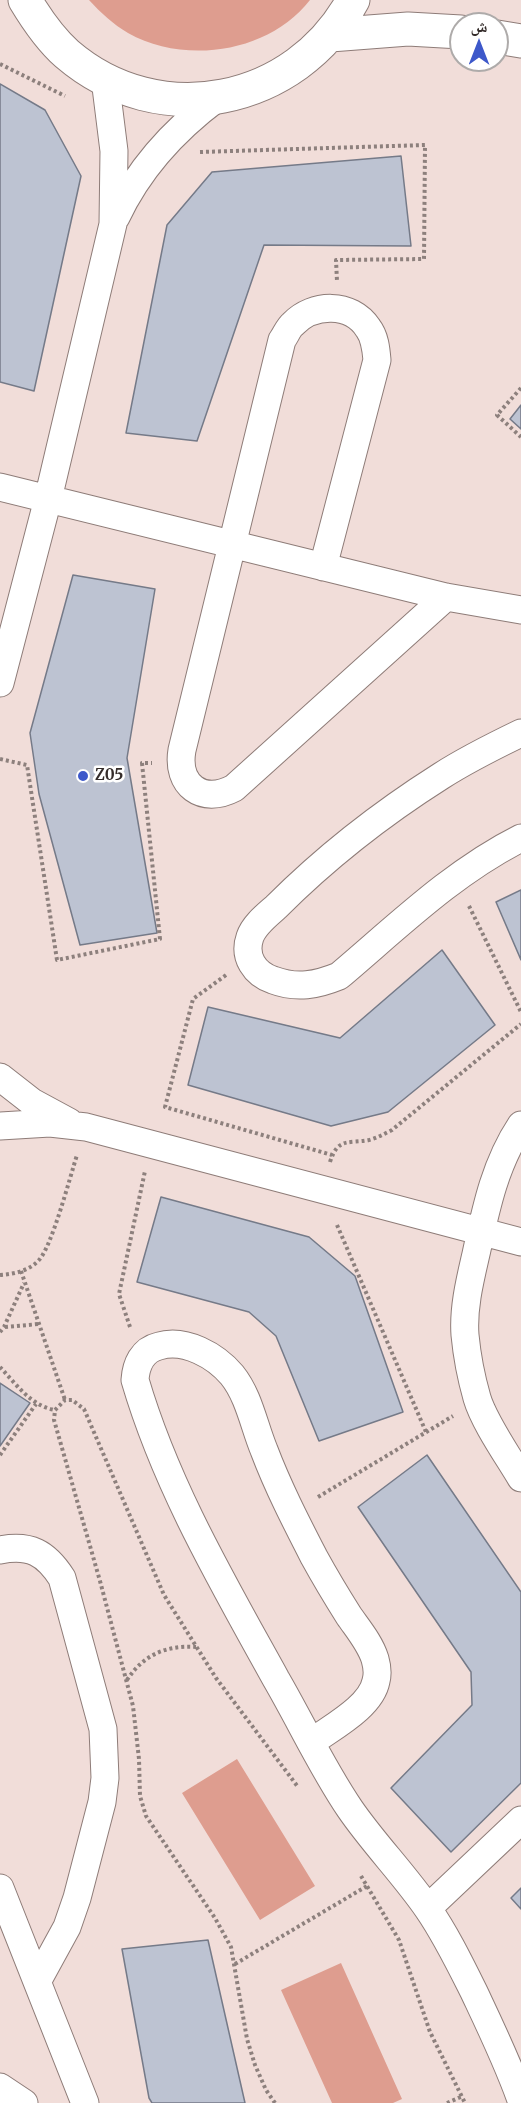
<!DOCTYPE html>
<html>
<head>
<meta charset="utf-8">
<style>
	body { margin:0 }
	#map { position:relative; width:521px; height:2103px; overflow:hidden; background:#f1ddd9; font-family:Merriweather,"Noto Naskh Arabic",serif }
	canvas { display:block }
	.north { position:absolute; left:449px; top:12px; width:60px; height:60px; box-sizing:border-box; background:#fff; border:2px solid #aeabaa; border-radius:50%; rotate:0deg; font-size:16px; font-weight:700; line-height:24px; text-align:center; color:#342c2a }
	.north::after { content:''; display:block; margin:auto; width:21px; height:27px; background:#3d58ca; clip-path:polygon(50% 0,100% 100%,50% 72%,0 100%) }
</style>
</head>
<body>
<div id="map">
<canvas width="521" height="2103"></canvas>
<div class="north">ش</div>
</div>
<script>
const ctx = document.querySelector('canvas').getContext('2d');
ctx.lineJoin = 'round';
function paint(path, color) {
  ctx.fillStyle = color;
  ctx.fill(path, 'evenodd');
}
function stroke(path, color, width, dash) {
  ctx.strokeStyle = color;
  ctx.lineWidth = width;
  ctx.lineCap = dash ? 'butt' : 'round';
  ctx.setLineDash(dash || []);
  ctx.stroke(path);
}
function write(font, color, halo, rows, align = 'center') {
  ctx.font = font + ' Merriweather,serif';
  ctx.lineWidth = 5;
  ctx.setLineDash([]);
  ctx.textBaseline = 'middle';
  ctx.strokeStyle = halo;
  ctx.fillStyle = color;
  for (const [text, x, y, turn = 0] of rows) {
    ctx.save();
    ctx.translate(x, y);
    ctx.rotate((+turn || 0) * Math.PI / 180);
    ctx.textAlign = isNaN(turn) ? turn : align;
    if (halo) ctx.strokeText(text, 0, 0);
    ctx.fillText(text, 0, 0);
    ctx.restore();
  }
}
paint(new Path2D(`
	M89,0h221c-41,53 -125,65 -182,33 -15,-9 -27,-20 -39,-33z
	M237,1759l78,127 -55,34 -78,-127z
	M341,1963l61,136 -9,4h-61l-51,-113z`), '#de9d8f');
const building = new Path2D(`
	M0,84l45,26 36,66 -47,215 -34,-9z
	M401,156l10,90 -147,-1 -67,196 -71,-8 41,-208 45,-53z
	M521,405v24l-11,-10z
	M73,575l82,14 -28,169 30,175 -77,12 -41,-151 -9,-61z
	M521,890v70l-25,-58z
	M442,950l53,75 -107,87 -57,14 -143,-41 20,-78 132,31z
	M161,1197l148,40 46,39 48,136 -84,29 -43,-105 -27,-24 -112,-30z
	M0,1383l30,20 -30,43z
	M427,1455l94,137v191l-70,69 -60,-64 81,-83 -1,-33 -113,-165z
	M521,1888v21l-10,-11z
	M208,1940l37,163h-93l-3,-5 -27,-149z`);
paint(building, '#bdc3d2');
stroke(building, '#757a88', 1.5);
const street = new Path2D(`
	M116,217c23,-49 58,-87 101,-119
	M0,487l446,110 75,13
	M323,567l54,-207c-1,-11 -2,-23 -9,-32 -17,-26 -55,-25 -75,-4 -5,4 -7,11 -11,16l-100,410c-6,35 20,55 52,38l212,-191
	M0,683l48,-184 65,-275 1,-73 -9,-72
	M521,733c-27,13 -55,27 -80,43 -60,38 -115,81 -165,131 -9,8 -22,18 -26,30 -7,20 5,37 23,43 24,9 44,5 66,-4 58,-49 114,-104 182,-138
	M0,1077l32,25 37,20
	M521,1125c-26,39 -35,83 -45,129 -6,26 -13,54 -11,81 2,21 6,42 12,63 7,24 31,58 44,80
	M0,1126l50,-3 36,4 435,115
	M0,1550c30,-6 46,3 62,28l41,151 2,49 -3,24 -25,96 -10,29 -29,53
	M312,1742c20,-15 59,-35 64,-61 2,-7 1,-15 -1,-22 -5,-16 -17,-30 -26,-43 -12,-19 -24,-39 -35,-59 -18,-35 -36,-70 -50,-107 -10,-24 -15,-54 -32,-75 -16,-19 -47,-37 -73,-29 -17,4 -23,19 -24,34 31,106 88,203 141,299 25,43 46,89 74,130 24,35 54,65 78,100 18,26 32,55 46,83 17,36 34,71 47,108
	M0,1888l85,215
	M428,1908l93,-88
	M0,2087l24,16`);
const secondary = new Path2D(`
	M25,0c12,20 25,39 42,54 92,79 229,51 286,-54
	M330,35l78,-6 53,3
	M497,37l24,4`);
stroke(street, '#8e7c78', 29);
stroke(secondary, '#8e7c78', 35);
stroke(new Path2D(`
	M0,64l65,32
	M200,152l225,-7 -1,114 -88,1 1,21
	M521,388l-24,27 24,22
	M0,759l27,6 30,195 103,-21 -18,-176h10
	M469,906l52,106
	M226,975l-33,24 -28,108 167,48
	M330,1162c8,-25 18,-18 39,-22 8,-2 15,-6 23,-10l129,-106
	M337,1225l89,207
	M21,1271l44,129
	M0,1275c14,-1 29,-4 39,-15 13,-14 31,-83 38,-105
	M5,1327l34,-3
	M130,1327l-11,-33 26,-123
	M0,1332l4,-5 20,-44
	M0,1367c16,17 31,39 55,43
	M0,1455l36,-51
	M318,1497l135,-81
	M127,1680c16,-25 39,-35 69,-33
	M361,1876l38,64 31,92 35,71
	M235,1964l132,-78
	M275,2103l-9,-13 -11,-25 -8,-26 -16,-92 -16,-29 -69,-102 -6,-20 -1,-37 -6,-53 -33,-125 -46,-161 1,-10 10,-10h7l12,9 80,186 52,83 82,109
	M447,2103l16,-7`), '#8d807d', 4, [3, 3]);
stroke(street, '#fff', 27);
stroke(secondary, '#fff', 33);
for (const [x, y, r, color] of [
	[83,776,6,"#3d58ca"]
]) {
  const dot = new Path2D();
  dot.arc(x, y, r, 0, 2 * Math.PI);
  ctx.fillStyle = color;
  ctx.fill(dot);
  stroke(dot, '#fff', 2);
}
write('bold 15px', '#342c2a', '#fff', [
	["Z05",95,776]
], 'left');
</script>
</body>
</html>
